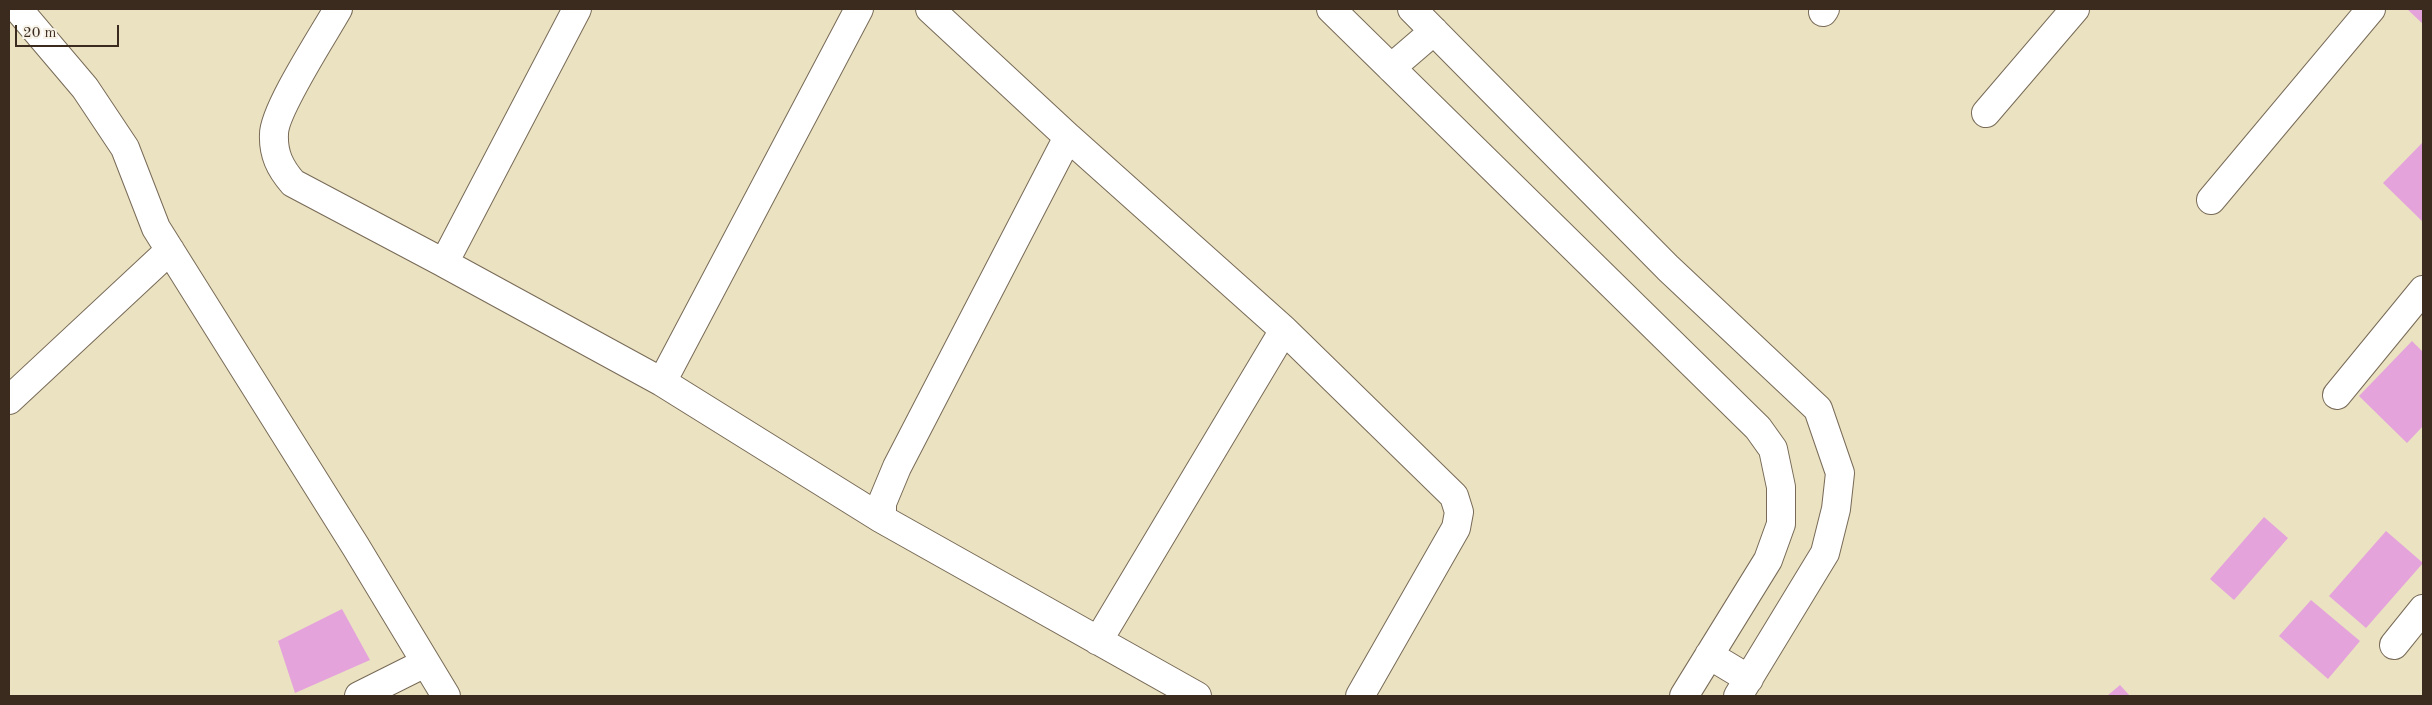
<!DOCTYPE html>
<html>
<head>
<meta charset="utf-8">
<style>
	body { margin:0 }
	#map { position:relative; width:2432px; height:705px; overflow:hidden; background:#eae2c1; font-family:"Old Standard TT",serif }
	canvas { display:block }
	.frame { position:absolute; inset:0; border:10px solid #3b2a1e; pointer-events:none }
	.scale { position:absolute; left:15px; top:25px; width:104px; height:22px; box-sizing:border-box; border:2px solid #3b2a1e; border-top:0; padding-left:6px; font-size:15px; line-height:18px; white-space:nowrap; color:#3b2a1e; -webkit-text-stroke:4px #f7f3e8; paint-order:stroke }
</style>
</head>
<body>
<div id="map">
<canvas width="2432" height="705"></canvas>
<div class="frame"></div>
<div class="scale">20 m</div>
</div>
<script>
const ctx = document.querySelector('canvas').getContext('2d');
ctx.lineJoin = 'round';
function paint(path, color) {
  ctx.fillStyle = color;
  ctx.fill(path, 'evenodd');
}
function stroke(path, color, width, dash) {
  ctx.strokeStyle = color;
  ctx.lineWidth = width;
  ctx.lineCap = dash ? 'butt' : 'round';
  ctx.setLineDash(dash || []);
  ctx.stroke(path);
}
paint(new Path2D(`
	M2407,9h16v15z
	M2423,142v80l-40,-39z
	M2412,341l11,11v74l-16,17 -48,-47z
	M2264,517l24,21 -54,62 -24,-21z
	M2386,531l37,32 -57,65 -37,-32z
	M2311,600l49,41 -32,38 -49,-43z
	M342,609l28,51 -75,33 -17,-52z
	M2120,685l10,11h-23z`), '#e5a3dc');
const minor = new Path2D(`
	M18,9l67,79 40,60 31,80 200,319 90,149
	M338,9c-14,25 -64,101 -64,125 -1,20 6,34 19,49l151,80
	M577,9l-133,254 218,119 220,137
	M930,9l138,128 -171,330 -15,36v16l315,177
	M1331,9l427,419 15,21 8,38v37l-13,36 -84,136
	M1412,9l256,259 150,141 22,64 -4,36 -11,44 -87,143
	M1823,12l2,-3
	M1391,68l43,-37
	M1986,113l89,-104
	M1068,137l216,193 170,166 5,16 -3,16 -96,168
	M2211,200l160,-191
	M662,382l197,-373
	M2337,395l86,-105
	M9,400l161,-150
	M1098,641l186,-311
	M2394,645l29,-36
	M1709,655l40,24
	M359,696l66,-33`);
stroke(minor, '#786a57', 30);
stroke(minor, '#fff', 28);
</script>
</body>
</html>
